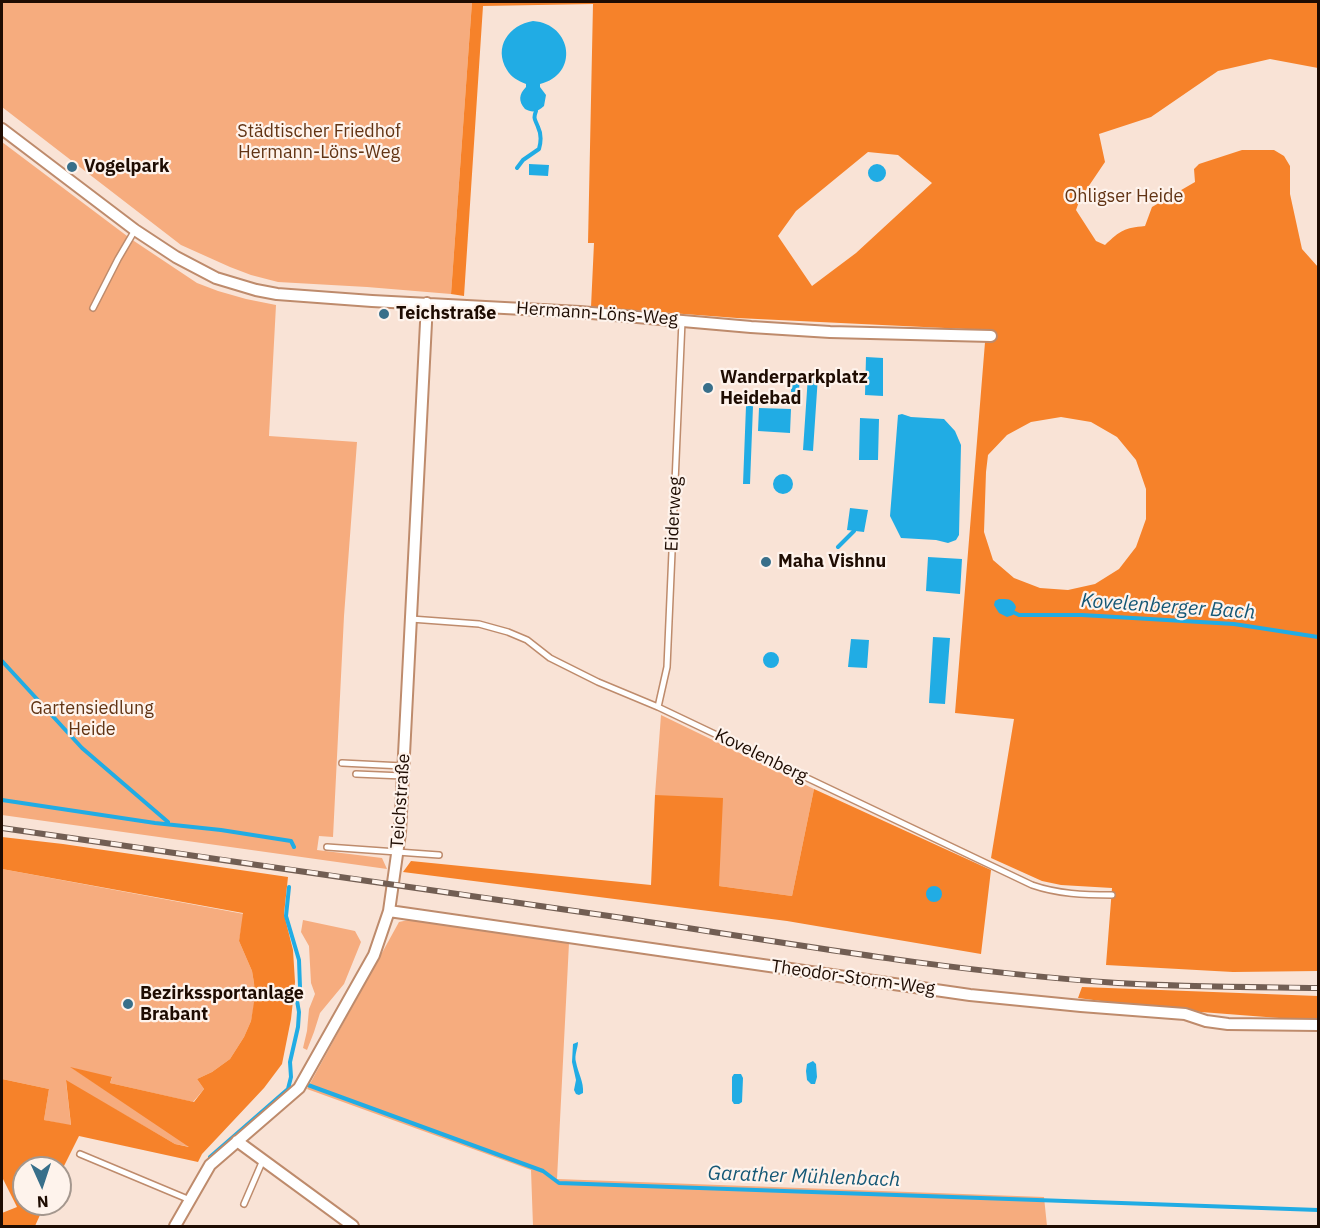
<!DOCTYPE html>
<html>
<head>
<meta charset="utf-8">
<style>
	body { margin:0 }
	#map { position:relative; width:1320px; height:1228px; overflow:hidden; background:#f9e3d6; font-family:"IBM Plex Sans",sans-serif }
	canvas { display:block }
	.frame { position:absolute; inset:0; border:3px solid #1e0c02; pointer-events:none }
	.north { position:absolute; left:12px; top:1156px; width:60px; height:60px; box-sizing:border-box; background:#fef3ec; border:2px solid #a4978e; border-radius:50%; rotate:177deg; font-size:16px; font-weight:700; line-height:24px; text-align:center; color:#1e0c02 }
	.north::after { content:''; display:block; margin:auto; width:21px; height:27px; background:#386f8a; clip-path:polygon(50% 0,100% 100%,50% 72%,0 100%) }
</style>
</head>
<body>
<div id="map">
<canvas width="1320" height="1228"></canvas>
<div class="frame"></div>
<div class="north">N</div>
</div>
<script>
const ctx = document.querySelector('canvas').getContext('2d');
ctx.lineJoin = 'round';
function paint(path, color) {
  ctx.fillStyle = color;
  ctx.fill(path, 'evenodd');
}
function stroke(path, color, width, dash) {
  ctx.strokeStyle = color;
  ctx.lineWidth = width;
  ctx.lineCap = dash ? 'butt' : 'round';
  ctx.setLineDash(dash || []);
  ctx.stroke(path);
}
function write(font, color, halo, rows, align = 'center') {
  ctx.font = font + ' "IBM Plex Sans",sans-serif';
  ctx.lineWidth = 4.5;
  ctx.setLineDash([]);
  ctx.textBaseline = 'middle';
  ctx.strokeStyle = halo;
  ctx.fillStyle = color;
  for (const [text, x, y, turn = 0] of rows) {
    ctx.save();
    ctx.translate(x, y);
    ctx.rotate((+turn || 0) * Math.PI / 180);
    ctx.textAlign = isNaN(turn) ? turn : align;
    if (halo) ctx.strokeText(text, 0, 0);
    ctx.fillText(text, 0, 0);
    ctx.restore();
  }
}
paint(new Path2D(`
	M2,2h470l-21,292 -84,-7 -89,-5 -27,-7 -21,-8 -49,-22 -179,-138z
	M2,142l129,97 66,44 21,8 28,8 30,6 -7,131 88,6 -13,174 -11,221 -14,-1 -2,14 65,8 5,11 -385,-54z
	M661,715l153,74 -22,107 -73,-10 -64,-91z
	M2,869l242,45 -5,27 13,30 2,12 2,13 -5,25 -7,16 -14,22 -18,13 -15,7 7,10 -11,13 -83,-19 2,-5 -40,-10 119,79 -16,-3 -109,-63 5,45 -27,-6 5,-31 -47,-10z
	M413,919l156,24 -12,236 487,18 3,29h-514l-2,-56 -224,-81 92,-167z
	M303,920l52,11 6,11 -17,42 -24,29 -6,19 -7,18 -4,-2 4,-17 2,-22 6,-15 -4,-11 -2,-37 -8,-14z`), '#f6ac7e');
paint(new Path2D(`
	M472,2h846v66l-48,-9 -52,12 -67,46 -52,17 6,28 -25,37 -4,11 20,31 9,4c16,-15 19,-17 40,-19l7,-19 43,-25 -1,-13 5,-5 43,-14h32l10,6 6,10v28l12,55 16,18v704l-85,1 -127,-7 6,-77 -51,-3 -19,-4 -51,-23 23,-139 -59,-6 31,-383 -249,-12 -146,-11 3,-64h-6l5,-239 -110,2 -19,290 -13,-2zM868,152l30,3 34,28 -76,70 -44,33 -34,-50 18,-25zM1061,417l30,5 26,15 19,23 10,29v30l-10,28 -17,22 -24,15 -27,6 -28,-2 -26,-10 -21,-18 -9,-28 2,-60 2,-17 19,-20 24,-13z
	M814,789l177,81 -10,84 -194,-33 -384,-49 8,-11 240,24 4,-90 68,3 -4,88 73,10z
	M2,837l61,7 225,33 -4,37 9,36 2,32 -4,37 -9,45 -18,24 -62,66 -4,8 -119,-26 -19,38v-6h-36v36h21l-10,22h-33v-13l15,-6 -15,-30v-98l47,10 -5,31 27,5 -5,-45 109,64 14,3 -119,-80 42,10 -2,6 84,19 10,-13 -7,-10 15,-7 18,-13 14,-22 7,-16 4,-25 -1,-13 -2,-12 -13,-30 4,-28 -241,-44z
	M1082,987l236,9v25l-156,-12 -84,-11z`), '#f6822a');
paint(new Path2D(`
	M533,21c40,3 46,54 7,63v3l6,8 -2,11c-6,6 -12,7 -19,3 -7,-8 -6,-15 1,-22v-3c-8,-3 -15,-7 -19,-14 -14,-23 2,-45 26,-49z
	M868 173a9 9 0 1 1 18 0a9 9 0 1 1-18 0Z
	M529,164l20,1 -1,11 -19,-1z
	M866,357l17,1v38l-18,-1z
	M792,373h8l-1,19h-8z
	M808,376h10l-5,75 -10,-1z
	M746,406h7l-3,78h-7z
	M759,408l32,1 -1,24 -32,-2z
	M902,414l9,3 33,2 11,12 6,14 -2,90 -3,5 -8,3 -12,-3 -35,-2 -11,-22 8,-101z
	M860,418l19,1 -1,41h-19z
	M773 484a10 10 0 1 1 20 0a10 10 0 1 1-20 0Z
	M850,508l18,2 -4,22 -17,-2z
	M928,557l34,2 -2,35 -34,-3z
	M999,599c7,0 14,-1 17,8l-3,8 -6,2 -8,-4 -5,-8 1,-4z
	M933,637l17,1 -5,66 -16,-1z
	M851,639l18,1 -2,28 -19,-1z
	M763 660a8 8 0 1 1 16 0a8 8 0 1 1-16 0Z
	M926 894a8 8 0 1 1 16 0a8 8 0 1 1-16 0Z
	M578,1042c0,6 -4,13 -2,20 2,11 8,20 7,31l-4,2 -3,-1 -2,-4 2,-10 -4,-18 1,-18z
	M813,1061l3,3 1,13 -2,7h-4l-4,-4 -1,-9 1,-7z
	M734,1074h7l2,4 -1,24 -3,2h-5l-2,-3v-24z`), '#21ace4');
stroke(new Path2D(`
	M517,168l6,-8 16,-11c2,-7 2,-16 -1,-22 -3,-8 -5,-8 -2,-16
	M838,547l16,-16
	M1015,613l4,2h63l152,9 84,13
	M2,661l80,87 86,74
	M2,800l153,23 66,7 70,11 3,6
	M308,1085l235,86 16,12 759,27
	M210,1157l78,-68 3,-12 -1,-15 8,-35 1,-15 -3,-17 4,-8 -1,-27 -13,-44 3,-29`), '#21ace4', 4);
const service = new Path2D(`
	M93,308l25,-49 17,-29
	M411,619l68,5 29,8 19,8 23,18 48,24 60,25 374,178c26,9 52,10 80,10
	M658,707l9,-40 15,-346
	M342,763l61,3
	M356,774l47,2
	M327,847l112,8
	M80,1154l110,46
	M244,1204l19,-44`);
const minor = new Path2D(`
	M2,129l133,101 41,27 40,21 40,12 21,4 95,7 208,11 171,15 79,5 161,4
	M389,911l581,84 111,11 104,8 21,7 22,3 90,1
	M237,1141l116,85
	M175,1226l35,-61 89,-77 75,-133 15,-44 11,-78 27,-530`);
stroke(service, '#be8b6c', 8);
stroke(minor, '#be8b6c', 14);
stroke(service, '#fff', 5);
stroke(minor, '#fff', 10);
const rail = new Path2D(`
	M2,828c204,29 409,59 614,89 166,25 334,55 502,66 67,4 134,4 200,5`);
stroke(rail, '#725e53', 6);
stroke(rail, '#fef3ec', 4, [11]);
for (const [x, y, r, color] of [
	[72,167,6,"#386f8a"],
	[384,314,6,"#386f8a"],
	[708,388,6,"#386f8a"],
	[766,562,6,"#386f8a"],
	[128,1004,6,"#386f8a"]
]) {
  const dot = new Path2D();
  dot.arc(x, y, r, 0, 2 * Math.PI);
  ctx.fillStyle = color;
  ctx.fill(dot);
  stroke(dot, '#fef3ec', 2);
}
write('18px', '#623414', '#fef3ec', [
	["Städtischer Friedhof",319,132],
	["Hermann-Löns-Weg",319,153],
	["Ohligser Heide",1124,197],
	["Gartensiedlung",92,709],
	["Heide",92,730]
]);
write('bold 18px', '#1e0c02', '#fef3ec', [
	["Vogelpark",84,167],
	["Teichstraße",396,314],
	["Wanderparkplatz",720,378],
	["Heidebad",720,399],
	["Maha Vishnu",778,562],
	["Bezirkssportanlage",140,994],
	["Brabant",140,1015]
], 'left');
write('18px', '#1e0c02', '#fef3ec', [
	["Hermann-Löns-Weg",597,314,4],
	["Eiderweg",674,514,-87],
	["Kovelenberg",761,756,26],
	["Teichstraße",401,801,-86],
	["Theodor-Storm-Weg",853,978,8]
]);
write('italic 20px', '#155876', '#fef3ec', [
	["Kovelenberger Bach",1168,607,4],
	["Garather Mühlenbach",804,1177,2]
]);
</script>
</body>
</html>
